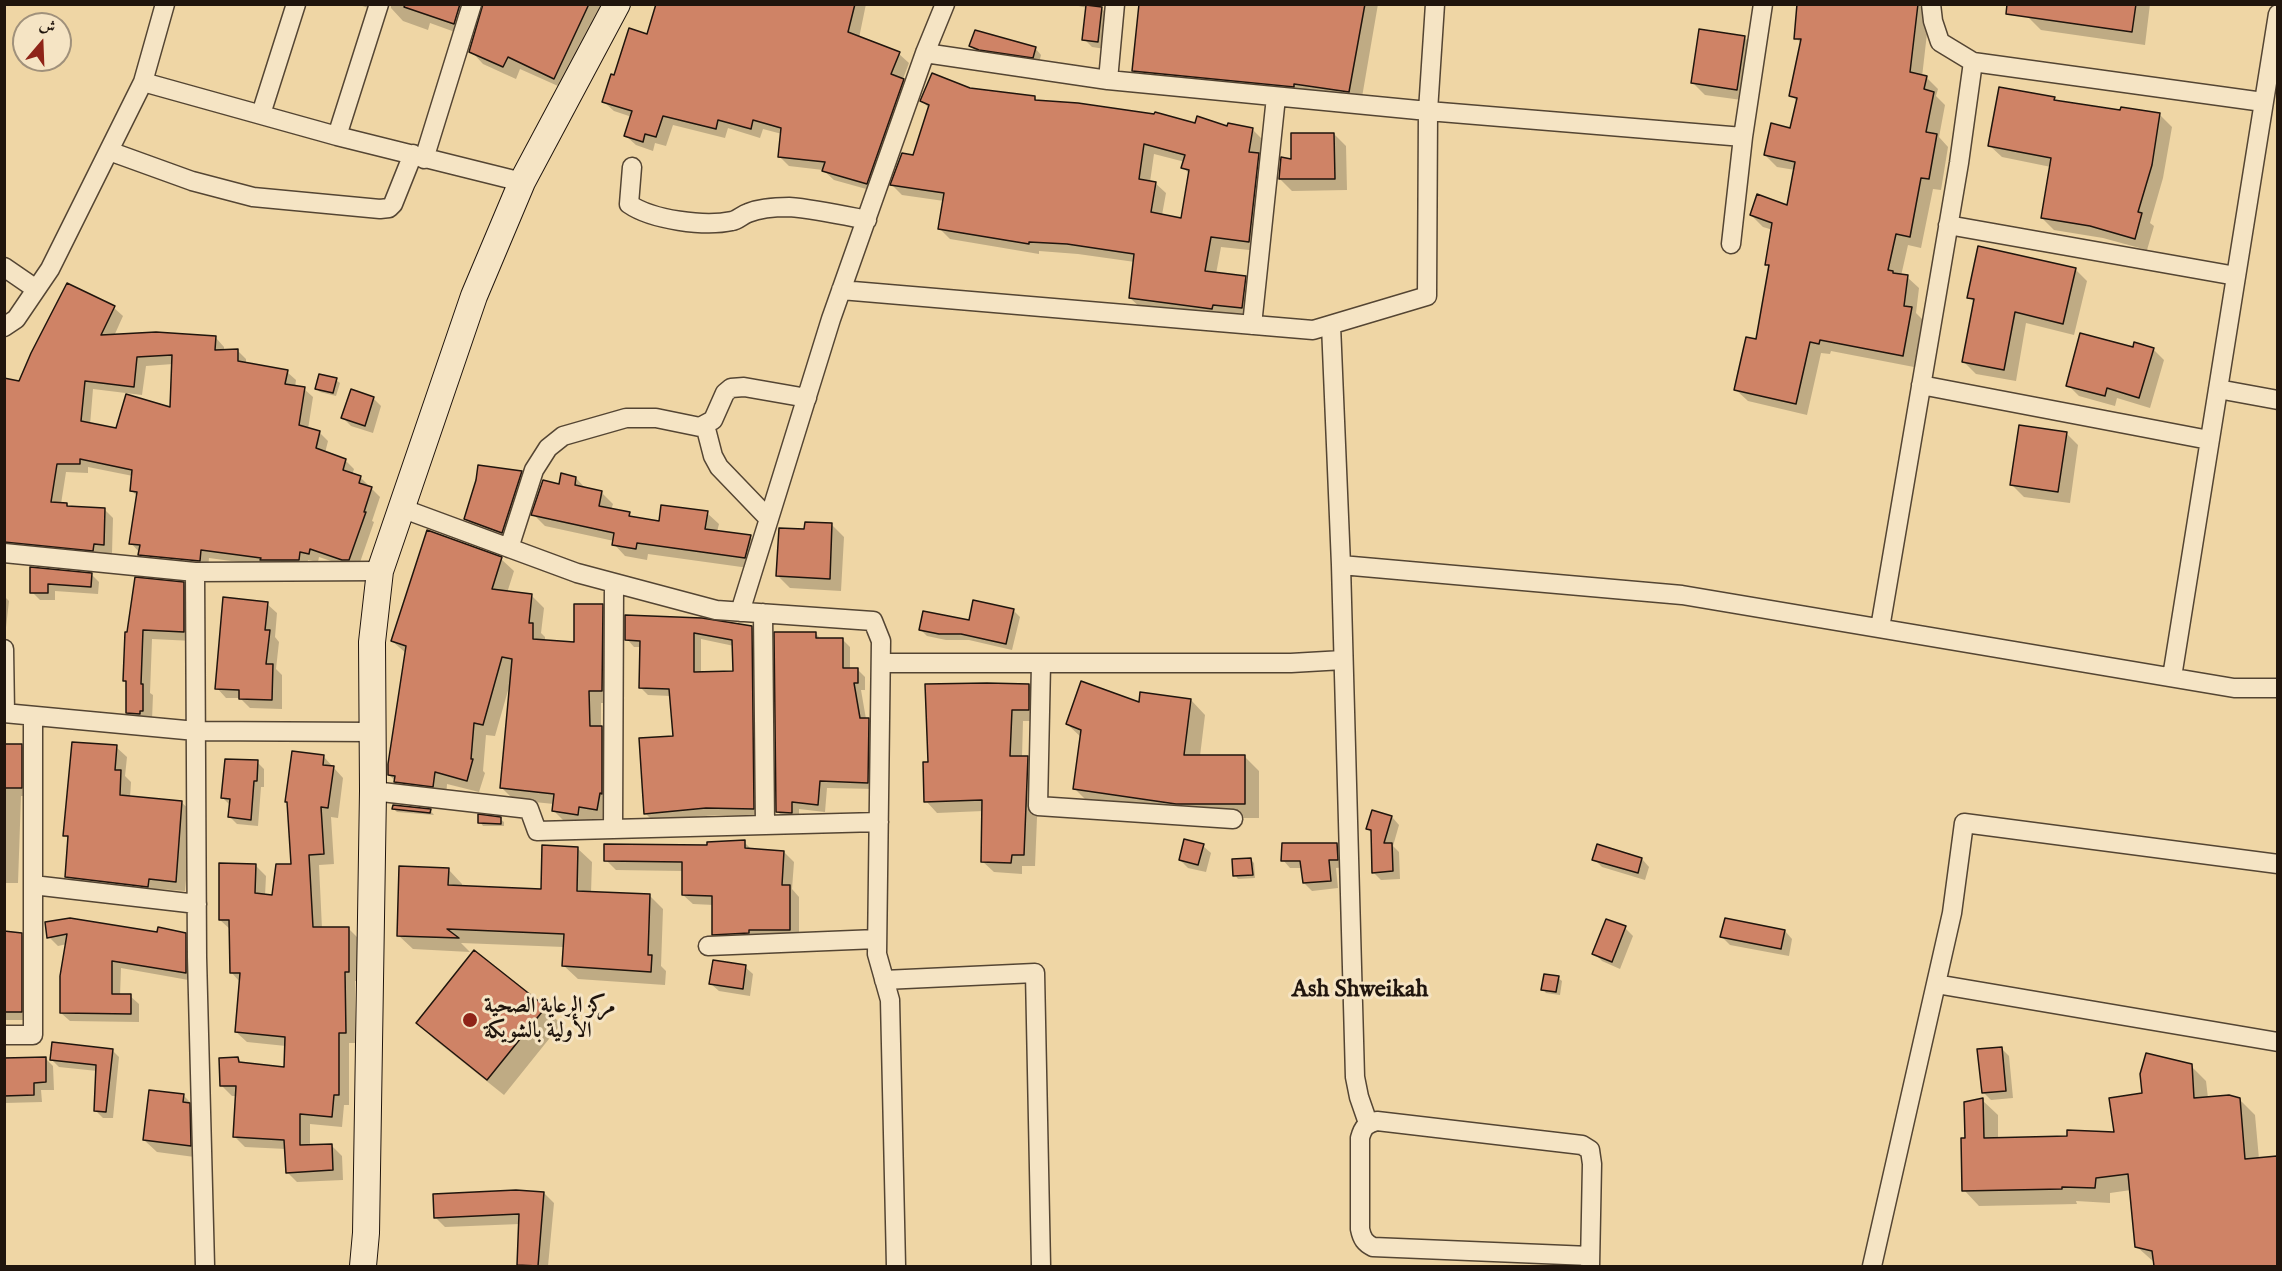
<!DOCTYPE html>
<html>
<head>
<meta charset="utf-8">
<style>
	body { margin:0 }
	#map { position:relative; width:2282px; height:1271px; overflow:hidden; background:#efd6a5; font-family:"IM FELL English",Amiri,serif }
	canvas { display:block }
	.frame { position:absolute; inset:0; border:6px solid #20150d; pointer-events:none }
	.north { position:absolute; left:12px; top:12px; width:60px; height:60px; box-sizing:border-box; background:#f5e4c4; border:2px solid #a0917b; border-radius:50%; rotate:19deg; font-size:16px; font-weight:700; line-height:24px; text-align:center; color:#20150d }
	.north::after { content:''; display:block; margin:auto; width:21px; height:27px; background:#8f2418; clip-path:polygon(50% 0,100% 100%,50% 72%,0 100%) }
</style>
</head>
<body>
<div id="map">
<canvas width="2282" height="1271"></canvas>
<div class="frame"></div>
<div class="north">ش</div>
</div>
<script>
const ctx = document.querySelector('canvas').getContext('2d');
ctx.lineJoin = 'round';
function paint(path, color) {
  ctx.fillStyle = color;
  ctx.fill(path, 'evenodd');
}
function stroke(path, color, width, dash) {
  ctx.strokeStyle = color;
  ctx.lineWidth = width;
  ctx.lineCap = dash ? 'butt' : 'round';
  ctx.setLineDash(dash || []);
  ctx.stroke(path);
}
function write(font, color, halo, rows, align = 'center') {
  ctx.font = font + ' "IM FELL English",Amiri,serif';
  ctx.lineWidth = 6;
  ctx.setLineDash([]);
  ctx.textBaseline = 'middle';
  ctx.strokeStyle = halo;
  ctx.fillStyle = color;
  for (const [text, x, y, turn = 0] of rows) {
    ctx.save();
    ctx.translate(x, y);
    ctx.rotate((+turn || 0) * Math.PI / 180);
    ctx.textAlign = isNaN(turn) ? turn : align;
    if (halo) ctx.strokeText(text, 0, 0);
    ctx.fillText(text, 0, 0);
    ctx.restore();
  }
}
paint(new Path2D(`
	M356,4h251l-40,86 -47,-21 -4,10 -33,-15 -12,-13 13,-46 -8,4 -10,27 -36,-13 -2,7 -25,-9 -12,-13v-2l-7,1 -3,5z
	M657,4h209l-7,34 40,16 10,9 -6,16 10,11 -36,102 -43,-12 -11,-10 -34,-4 -10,-10 3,-22 -19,-5 -3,9 -32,-10 -3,10 -52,-13 -7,21 -11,-3 -2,8 -17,-6 -10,-9 6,-19 -18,-6 -10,-9 11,-25 33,-41z
	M1070,4h27v4h4l8,8 -4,33 -13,-2 -8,-8 3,-31z
	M1141,4h237l-17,99 -216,-20 -12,-13z
	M1918,4l11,12 -7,61h4l12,12 -2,7 9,9 -6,32 9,10 -7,43 -8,-1 -12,59 -13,-3 -7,31 6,1 12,11 -3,25 7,7 -9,47 -83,-16 -1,3 -9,-1 -14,62 -59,-14 -12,-11 21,-49 13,-73 -3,-4 6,-34 -10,-3 -12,-12 37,-8 7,-37 -18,-3 -12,-12 26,-26 7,-27 -7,-7 11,-51 -6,-6z
	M2029,4h121l-5,41 -104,-15 -14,-14z
	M1744,37l12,12 -7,52 -44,-6 -12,-12z
	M971,46l64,2 6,7 -2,8 -62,-11z
	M970,90l64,8 4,3 158,23 57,6 10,10 -3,17 8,8 -9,86 -38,-4 -5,27 29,4 11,10 -4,30 -111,-10 -11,-10 5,-36 -57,-8 -39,-3v3l-89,-15 -10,-10 4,-28 -42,-6 -10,-10 23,-29 15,-47 -8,-8zM1154,154l31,8 -2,5 6,7 -6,45 -21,-4 4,-22 -11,-10 -5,-1z
	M2054,99l3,3 65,10 38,3 12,12 -9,51 -13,45 4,3 -7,24 -44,-12 -49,-8 -12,-12 9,-51 -49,-10 -13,-12z
	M1334,134l12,12 1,44 -55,1 -12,-12 13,-18z
	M2075,269l12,12 -13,54 -48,-12 -10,58 -40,-7 -12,-12 11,-59 -6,-6z
	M114,308l9,8 -9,20 102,2 8,9v4l13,-1 9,9v5l41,8 9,8 -1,7 9,2 9,8 -5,32 11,3 9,9 -3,12 20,7 9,9 -2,6 8,2 20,20 -8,24 2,1 -16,46h-6l-33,-11 -1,5 -10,-2 -1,8 -39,-2 -59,-8 -1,11 -59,-6 -18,-20 6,-47 -6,-6 2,-14 -45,-9v6l-22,-1 -5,32 6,1 3,3 35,2 8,8 -1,35h-10l-1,6 -97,-4v-71l16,-101zM173,364l-2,45 -54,21 -27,-5 3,-36 49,6 4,-29z
	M2134,349h19l11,11 -14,48 -33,-10 -2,8 -36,-10 -11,-11z
	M336,380l4,3 -4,13 -16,-4 -3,-3z
	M373,398l8,8 -8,27 -22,-7 -8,-8z
	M2066,433l12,12 -8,58 -46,-6 -12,-12z
	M521,472l8,8 -19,60 -36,-13 -8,-8z
	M576,478l10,11 15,3 12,12 -2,6 18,4 4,4 28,4 46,-9 12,11 -2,8 33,5 12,11 -6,21 -108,-15 -1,6 -22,-4 -11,-12v-3l-69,-15 -12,-12 27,-28z
	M832,525l12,12 -3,54 -51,-3 -12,-12 28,-45z
	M428,532l73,27 13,12 -7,22 25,3 12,12 -3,25 4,4v4l31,3 26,-39 13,13 -1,85h-13v25l13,13 -5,81 -18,-3 -1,8 -24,-4 -12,-12v-7l-40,-4 -12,-12 7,-101 -14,49 -9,-1 -3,36 2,2 -6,19 -32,-8 -1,14 -37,-4 -20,-19 18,-121 -15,-13z
	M32,569l59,5 8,8 -1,12 -43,-3v9h-15l-8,-8z
	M183,584l10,10v47l-41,-2 -2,54 3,2 -1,25 -14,3 -10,-10v-29l-4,-4 2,-47z
	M4,596l5,5 -5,44z
	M267,604l10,9 -2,24 4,5 -3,27 6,6v34l-32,-1 -10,-10h-14l-9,-10z
	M1013,610l7,7 -8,33 -43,-10h-23l-19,-4 -7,-7 50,-7z
	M751,627l8,7 1,182 -45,-1 -62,6 -7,-7 29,-76 -4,-42 -23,-1 -7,-7v-41h-7l-7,-8zM701,639l33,7v27h-33z
	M815,633l6,6 22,1 7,7v22h7l8,8v13h-4l5,29 10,8 -1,62 -48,-1 -2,24 -26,-3v11l-14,-1 -7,-7z
	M1029,685l11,12v24h-17l-1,36h5l12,12 -4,97h-13v8l-28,-2 -12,-11 1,-50 -46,2 -11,-12 3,-38z
	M1191,700l14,15 -5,41 45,1 14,14v47h-67l-103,-15 -14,-14 7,-51 -15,-14 73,-20z
	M4,745h17l9,9v42h-9l-3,87h-14z
	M116,747l11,10 -2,19 6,6 -1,16 51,4 11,10 -7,79 -26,-2 -1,8 -81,-10 -11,-10 3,-37 -4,-5z
	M324,757l19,21 -5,40 -7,-1 3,47 -15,1 3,64h27l10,10v42h-4v62h-6v62h-5l-2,22 -32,-3v22l21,-1 11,11 1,24 -46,2 -10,-10 -1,-23 -41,-2 -10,-10 2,-41h-5l-10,-10 16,-27 5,5 43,5v-23l-39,-4 -11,-10 4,-50 -9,-10v-42l-11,-10 35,-55 11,11 -1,20h8l19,-30z
	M257,762l7,7v18h-3l-3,39 -21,-2 -7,-7v-12l-7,-7z
	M394,809l36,1 4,5 -37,-3z
	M1373,812l19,5 7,8 -6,21 6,6 1,27 -19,1 -7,-7 -2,-40 -5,-4z
	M500,819l4,3v4h-21l-3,-4z
	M744,842l8,8 32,2 10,10 -2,27 7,8v42l-75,5 -10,-10v-29l-21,-1 -10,-9v-24l-67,-1 -10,-10z
	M1337,844l8,8v15l-9,1 2,20 -26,3 -8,-8 -1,-15h-13l-7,-8z
	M1203,846l8,7 -5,19 -18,-4 -8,-8z
	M577,848l15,14 -1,31 58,2 14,14 -2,57 5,5 -1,14 -87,-6 -15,-14 1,-18 -103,-4 9,9 -57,-3 -15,-14 50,-66 14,15v3l80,3z
	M1594,859h48l7,8 -4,13 -43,-13z
	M1251,860l3,3 1,15 -17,1 -3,-4z
	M47,923l138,12 9,9v37l-73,-13 -1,28h10l9,8v18l-69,-1 -9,-8 6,-69 -9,2 -9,-9z
	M1625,928l8,8 -13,33 -18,-8 -8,-8z
	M1785,931l7,8 -3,17 -59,-11 -8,-8z
	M4,933l17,1 9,9v77h-26z
	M745,967l8,7 -3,22 -31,-5 -8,-7z
	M1558,978l4,3 -2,14 -14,-2 -3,-4z
	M545,1008l16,16 -57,71 -70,-56 -16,-16z
	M2001,1048l8,8 4,42 -22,2 -8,-8z
	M112,1050l7,7 -6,61h-10l-7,-7 1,-40 -38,-4 -7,-7z
	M45,1058l8,8 1,24h-13l1,12 -37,1 -1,-44z
	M2191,1066l15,15 2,17 31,1 16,16 4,44 19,-1v108h-123v-3l-19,-17 -5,-56 -21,3v10l-34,-2 1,3 -98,2 -15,-16 3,-51 15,-39 16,15v24l70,-1 48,-4 28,-40z
	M183,1095l12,12 7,51 -45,-6 -13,-12z
	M544,1193l10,10 -6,63h-27l-2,-2 1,-40 -75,3 -10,-10z`), '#0003');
const building = new Path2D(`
	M405,4h55l-6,20 -50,-17z
	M483,4h106l-35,75 -46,-22 -5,10 -34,-15z
	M656,4h199l-7,28 52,20 -9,22 13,5 -37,105 -45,-13 3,-9 -47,-5 3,-29 -28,-8 -2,9 -33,-9 -2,9 -53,-13 -7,21 -11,-3 -2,8 -19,-6 8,-25 -30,-9 9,-28 3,1 15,-47 18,6z
	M1139,4h226l-16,88 -55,-8v3l-162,-16z
	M1797,4h121l-8,68 17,4 -3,13 10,3 -8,40 11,2 -8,45 -8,-1 -11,59 -14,-3 -8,36 5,1v2l15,2 -4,31 8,1 -9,49 -83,-16 -1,4 -9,-2 -14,62 -62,-14 12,-53 10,2 13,-74h-4l7,-42 -22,-8 7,-21 30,11 8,-43 -31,-7 7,-32 19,5 7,-30 -8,-2 12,-57h-7z
	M2007,4h129l-4,28 -126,-18z
	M1086,5l16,2 -4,35 -16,-2z
	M1699,29l46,7 -8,54 -46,-7z
	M975,30l61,17 -3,11 -54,-8 -10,-4z
	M932,73l38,15 65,8v4l43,3 76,11 1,-2 40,11 2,-7 30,10 1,-3 25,5 -4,24 10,1 -10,89 -38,-5 -6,34 41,5 -4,32 -29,-3 -1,4 -83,-11 5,-44 -67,-10 -38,-2v2l-91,-15 6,-36 -54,-8 12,-32 11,2 16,-50 -9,-4zM1144,144l41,11 -4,13 8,2 -8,48 -30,-6 5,-30 -17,-3z
	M1999,87l56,10 -1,3 66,10 1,-3 39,6 -8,52 -14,47 4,1 -7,26 -45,-13 -49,-8 10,-60 -63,-12z
	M1291,133h43l1,46h-56l2,-22 10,2z
	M1978,246l98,22 -13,56 -48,-12 -11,58 -42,-8 12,-63 -7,-1z
	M67,283l48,23 -14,29 55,-3 60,4 -1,14 23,-1v12l50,9 -3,14 20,3 -6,38 21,6 -4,17 30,11 -3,11 18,6 -2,7 13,4 -8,25h2l-17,48h-7l-32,-11 -1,5 -9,-2 -1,8h-39l1,-2 -60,-8 -1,11 -62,-6 2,-10 -11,-1 8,-52 -7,-1 2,-21 -52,-11v5h-23l-6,38 16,1v3l38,2 -1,37 -10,-1 -1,7 -89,-9v-164l15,3 12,-28zM172,355l-2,52 -44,-13 -10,34 -35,-7 4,-40 49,6 3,-30z
	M2080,333l53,14 1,-5 20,6 -15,50 -32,-10 -2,8 -39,-10z
	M319,374l18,4 -4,15 -18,-4z
	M351,389l23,8 -9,29 -24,-8z
	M2019,425l48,7 -9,60 -48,-7z
	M478,465l44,6 -20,62 -38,-14 12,-39z
	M561,473l15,4 -1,8 27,6 -3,15 31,6 -1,4 30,5 2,-16 47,6 -3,18 46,6 -6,23 -108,-15 -1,6 -24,-4 2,-12 -83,-18 12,-35 16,4z
	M805,522l27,1 -2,56 -54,-3 3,-48 25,1z
	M427,530l75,27 -10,32 40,5 -3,29h4v16l41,3v-38h29l-1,87h-13l1,35h12v68l-2,-1 -3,17 -18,-3 -1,8 -26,-4 2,-17 -54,-6 12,-129 -10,-2 -19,68 -9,-2 -3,36h2l-6,22 -32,-9 -2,15 -39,-5 1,-6 -7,-1v-11l18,-118 -15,-5z
	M30,567l62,6 -1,14 -43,-3v9h-18z
	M135,577l49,5v50l-41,-2 -2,54h2v27h-3v3l-14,-1v-32h-3l2,-49h2z
	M223,597l45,5 -3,28h5l-4,34h7l-1,36 -33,-1v-9l-24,-1z
	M973,600l41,9 -8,35 -45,-10h-22l-20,-4 4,-19 46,9z
	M625,615l77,3 50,8 2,183 -48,-1 -62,6 -5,-76 34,-2 -4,-47 -30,-1 1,-47 -15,-1zM694,633l38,7 1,31 -39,1z
	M774,632h42v6h27v30h15v15h-4l6,35h9l-1,65 -48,-2 -2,24 -26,-3v11l-16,-1z
	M1081,681l58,21 1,-10 51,7 -7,56h61v49h-69l-103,-15 8,-59 -15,-6z
	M987,683l42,1v26h-17l-2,46h18l-4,99h-12l-1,8 -30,-1 1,-62 -58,2 -1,-40h5l-3,-78z
	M72,742l45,3 -2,25h6l-1,25 62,6 -6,81 -27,-3 -1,8 -83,-10 3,-41h-5z
	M4,744h18v44h-18z
	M292,751l32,4 -1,10 11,1 -6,42 -7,-1 3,47 -15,1 4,72h36v45h-4l1,61h-7v62h-5l-2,22 -32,-3v31l32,-1 1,26 -47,3 -2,-33 -51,-3 3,-51h-16l-1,-28 19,-1 1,5 45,5 1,-30 -50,-5 5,-59h-10l-1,-53h-10v-57l37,1 -1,29 17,2 4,-31h15l-4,-62h-2z
	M225,759l33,1 -1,21h-3l-3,39 -23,-3 2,-18 -9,-1z
	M393,805l38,4 -1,4 -38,-4z
	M1372,810l20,6 -8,27h8l1,28 -21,2 -1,-43 -5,-1z
	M478,814l23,3v7l-23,-1z
	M1184,839l20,5 -6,21 -19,-5z
	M745,840v8l39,3 -2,34h8v45h-41v3l-37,2v-39l-30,-1v-33l-78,-1v-17l103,1v-3z
	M1282,843h55l1,17h-9l2,21 -28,2 -3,-22h-19z
	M1597,844l45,14 -4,15 -46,-13z
	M542,845l36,2 -1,44 73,3 -2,61h4l-1,17 -89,-6 2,-32 -117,-5 12,9 -62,-2 2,-70 50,2 -1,17 93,4z
	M1251,858l2,17 -20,1 -1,-17z
	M70,918l87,14 1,-5 28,6v40l-74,-12v33h19v20l-71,-1v-37l7,-42 -20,4 -2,-16z
	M1725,918l60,12 -4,19 -61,-12z
	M1606,919l20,7 -14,36 -20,-8z
	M4,931l18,2v79h-18z
	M474,950l72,57 -59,73 -71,-57z
	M713,960l33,5 -3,24 -34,-5z
	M1544,974l15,2 -3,16 -15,-2z
	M52,1042l61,7 -7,63 -12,-1 2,-46 -46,-5z
	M2002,1047l4,44 -24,2 -5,-44z
	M2146,1053l46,11 2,34 35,-3 11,3 5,61 32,-3v110h-123l-2,-15 -17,-4 -7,-73 -32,4 -1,10 -33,-1v2l-100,2 -1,-53h4l-1,-36 19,-4 1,40 83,-2v-6l47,2 -5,-34 33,-5 -2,-19z
	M46,1057v25l-12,1v12l-30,1v-38z
	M149,1090l35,4 -1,8 7,1 1,43 -48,-6z
	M516,1190l28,2 -6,74 -21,-1 2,-51 -85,4 -1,-24z`);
paint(building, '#cf8366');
stroke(building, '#20150d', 1.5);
const street = new Path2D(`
	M1931,4l2,17 7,21 33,20 290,40
	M925,53l183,27 320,31 315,26
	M1108,80l7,-76
	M143,82l194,54 185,46
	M261,114l35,-110
	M337,136l42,-132
	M109,151l83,30 61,16 127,12 9,-1 4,-4 20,-50
	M424,159l48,-155
	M632,167l-3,37c23,16 76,23 103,17 6,-1 10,-6 16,-8 12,-5 28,-6 41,-6 26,2 53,8 78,13
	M1948,225l288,51
	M1731,244l12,-107 20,-133
	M4,267l32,22
	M841,290l472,40 114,-34 1,-185 7,-107
	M1252,325l24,-228
	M1331,325l10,240 14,512 4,20 9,26
	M4,327l12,-8 34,-50 93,-187 22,-78
	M1921,385l288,55
	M2218,389l60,11
	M705,425l8,31 6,11 50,52
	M401,508l176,65 139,37 157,11 8,20 -4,313 13,46 6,266
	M509,548l25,-78 14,-22 15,-12 63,-18h30l44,9 13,-7 12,-27 6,-5 13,-1 63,11
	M4,553l191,19 185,-1
	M1341,565l341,30 552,93h44
	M195,572l2,385 8,309
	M740,612l91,-293 94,-266 20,-49
	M763,613l2,212
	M1880,628l79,-465 14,-101
	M4,649l1,64
	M881,663h410l52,-3
	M1041,664l-3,142 195,13
	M2172,677l106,-663
	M4,713l192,18 177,1
	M373,791l156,18 8,22 342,-9
	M613,829l1,-246
	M33,885l164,19
	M708,946l169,-7
	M884,980l151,-7 6,293
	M1936,984l342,58
	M4,1035h29v-319
	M1590,1266l2,-102 -2,-14 -8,-5 -205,-24c-11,3 -14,6 -17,17v91c2,10 5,14 13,18l217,9
	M1872,1266l80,-353 12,-90 314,41`);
const secondary = new Path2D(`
	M363,1266l3,-33 7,-442 -1,-149 8,-71 94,-275 48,-114 95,-178`);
stroke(street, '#544533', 21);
stroke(secondary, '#20150d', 28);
stroke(street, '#f5e4c4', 18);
stroke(secondary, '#f5e4c4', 26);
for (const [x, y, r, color] of [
	[470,1020,8,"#8f2418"]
]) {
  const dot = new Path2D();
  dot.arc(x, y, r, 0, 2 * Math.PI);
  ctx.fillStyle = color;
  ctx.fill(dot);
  stroke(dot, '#f5e4c4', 2);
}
write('bold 22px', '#20150d', '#f5e4c4', [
	["مركز الرعاية الصحية",484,1007],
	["الأولية بالشويكة",484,1032]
], 'left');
write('bold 24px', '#20150d', '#f5e4c4', [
	["Ash Shweikah",1360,991]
]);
</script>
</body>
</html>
